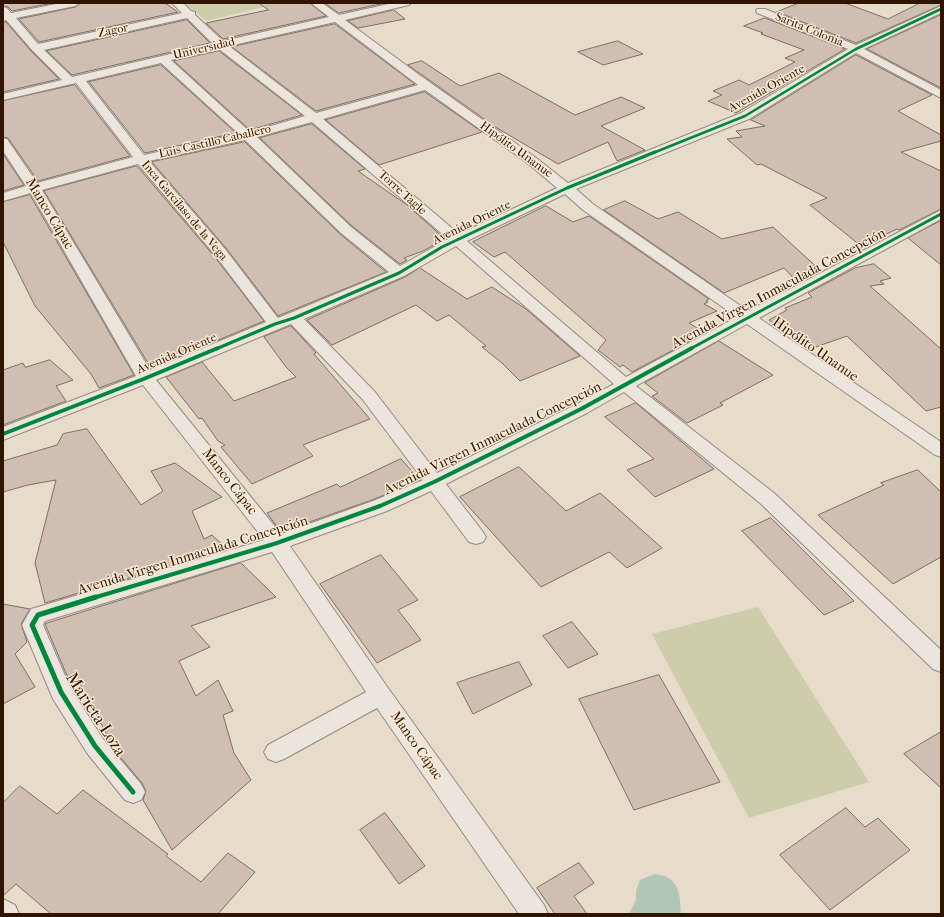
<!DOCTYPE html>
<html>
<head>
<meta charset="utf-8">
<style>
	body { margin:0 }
	#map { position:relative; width:944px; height:917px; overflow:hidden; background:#e7dbca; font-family:"IM FELL French Canon",serif }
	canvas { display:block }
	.frame { position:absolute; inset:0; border:4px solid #2f1402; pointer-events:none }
</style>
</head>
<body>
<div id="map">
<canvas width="944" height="917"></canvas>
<div class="frame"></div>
</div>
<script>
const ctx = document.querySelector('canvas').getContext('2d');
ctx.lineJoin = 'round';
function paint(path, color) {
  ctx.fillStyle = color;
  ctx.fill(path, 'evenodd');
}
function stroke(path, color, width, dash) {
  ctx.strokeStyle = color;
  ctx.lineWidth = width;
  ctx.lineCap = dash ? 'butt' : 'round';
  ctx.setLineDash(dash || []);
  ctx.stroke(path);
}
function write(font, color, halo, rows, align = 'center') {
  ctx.font = font + ' "IM FELL French Canon",serif';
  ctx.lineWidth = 3;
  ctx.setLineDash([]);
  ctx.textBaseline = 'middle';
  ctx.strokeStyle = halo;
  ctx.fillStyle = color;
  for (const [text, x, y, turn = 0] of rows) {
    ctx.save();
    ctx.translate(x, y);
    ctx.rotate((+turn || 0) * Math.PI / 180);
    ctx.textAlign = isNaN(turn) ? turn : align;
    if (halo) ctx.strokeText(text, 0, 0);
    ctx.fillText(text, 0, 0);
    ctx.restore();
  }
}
paint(new Path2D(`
	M184,3h75l5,4 -58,14z
	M758,607l111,175 -120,36 -97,-184z`), '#cdcdac');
paint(new Path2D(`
	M655,874c3,1 9,1 12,3 14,7 13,25 14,37h-52l7,-14v-9l4,-11z`), '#b2c5b7');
const building = new Path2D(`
	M3,3h50l-41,8 -4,-4 -5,-1z
	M81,3h84l13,9 -139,30 -20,-23 56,-12z
	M259,3h51l16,13 -103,23 -17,-16 62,-13z
	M325,3h60l-46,10z
	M799,3h46l43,16 32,-16h21v2l-85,38 -79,-31z
	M394,10l11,9 -47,9 -10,-7z
	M941,15v73l-74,-39z
	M765,18l80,31 -109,64 -28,-12 14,-6 -9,-4 26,-11 10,5 46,-23 -10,-4 19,-8 -43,-16 2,-1 -19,-7z
	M187,20l23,23 -138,32 -25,-24z
	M3,22h3l25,29 28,28 -56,13z
	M335,24l80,60 -99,27 -84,-64z
	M618,41l25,13 -40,11 -25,-13z
	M219,51l83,64 -52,15 -76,-69z
	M856,55l76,40 -34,16 43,24v6l-40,11 40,19v38l-42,21 -2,-1 -36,17 -51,-41 17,-7 -66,-34 -4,1 -30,-26 15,-2 -6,-6 29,-5 -14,-6z
	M422,61l38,25 39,-13 76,42 46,-18 24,11 -44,18 44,24 -28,11 -9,-19 -50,22 -61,-36 -89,-63z
	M161,65l75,68 -91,20 -56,-71z
	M75,85l55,71 -92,25 -30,-43 -5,-1v-36z
	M425,92l57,40 -103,33 -53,-45z
	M312,124l53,45 -7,2 49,34 38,34 -22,12 -19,7 3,2 -7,4 -48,-38 -92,-88z
	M245,142l95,92 46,38 -108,44 -52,-68 -74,-86z
	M3,154l21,31 -21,6z
	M137,166l77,90 50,65 -113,47 -107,-177z
	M30,195l104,180 -35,13 -8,-14 -56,-68 -32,-64v-40z
	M625,201l33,18 20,-7 44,27 51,-12 48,44 -23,12 -14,-15 -60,25 -120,-83z
	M546,206l27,16 16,-6 120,83 -3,2 2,1 -4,2 13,7 -28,12 16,10 -73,39 -9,-7 -3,2 -22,-17 8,-10 -101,-88 -11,5 -21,-15z
	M941,221v44l-33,-27z
	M874,264l17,14 -11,3 4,3 -14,2 71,63v58l-15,4 -79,-75 -37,13 -41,-29 18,-10 -2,-2 27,-11 -4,-4 47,-25z
	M420,268l47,31 25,-12 34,22 54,47 -60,25 -18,-18 -20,-16 4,-1 -37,-31 -12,6 -21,-16 -84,40 -25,-25 98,-43z
	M291,326l25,27 -2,1 56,65 -67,26 10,11 -61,28 -31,-37 4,-2 -7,-4 -16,-23 -3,1 -33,-42 36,-15 32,39 62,-24 -10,-10 -22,-30z
	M719,341l54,34 -53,28 3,2 -36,18 -35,-27 6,-3 -13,-10z
	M50,360l23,20 -17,6 10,15 -63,24v-55l20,-7 2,4z
	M636,403l34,29 44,37 -59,28 -28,-27 27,-11 -49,-42z
	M87,429l54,76 22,-14 -12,-20 24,-8 47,34 -30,14 12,28 8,-4 15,14 -182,54 -10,-40 21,-83 -28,5 -25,7v-31l54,-16 6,-11z
	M401,459l19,21 -48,20 -91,32 -14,-19 70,-29 3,3z
	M519,467l47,44 34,-18 62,55 -35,20 -18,-16 -68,35 -81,-90z
	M918,470l23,22v65l-48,27 -75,-69 66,-30 -3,-2z
	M771,518l83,83 -30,14 -82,-84z
	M381,555l37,45 -20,10 23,30 -44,23 -57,-79z
	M241,563l35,34 -85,29 19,21 -31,14 17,35 22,-16 15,31 -10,4 11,38 17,27 -79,70 -29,-50 3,-9 -4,-8 -26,-31 -37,-70 -8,3 -26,-61z
	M3,604l27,5 -9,15 6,18 -12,12 20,33 -32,17z
	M572,622l26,32 -30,14 -25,-32z
	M519,662l13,23 -59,29 -16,-31z
	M659,675l61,107 -86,28 -55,-111z
	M941,732v56l-37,-34z
	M20,786l37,28 26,-24 85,64 -2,2 35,26 27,-29 27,19 -37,42h-167l-35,-30 -13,12v-93z
	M846,808l19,19 13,-9 32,32 -80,60 -50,-55z
	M385,813l40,53 -26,18 -39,-54z
	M579,863l15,20 -20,13 13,18h-32l-18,-26z`);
paint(building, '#d1beb3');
stroke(building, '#7a6f64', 1);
const street = new Path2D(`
	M61,3h19l-5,3 -59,12 22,26 144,-31 -10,-10h11l8,8 4,1v3l28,26 106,-24 -18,-14h11l17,12 54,-12h18l-2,2 -64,15 73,54 117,83 33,26 173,-70 107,-64 -91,-36 -1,-2 1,-2h8l91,36 85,-39v7l-77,36 77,41v8l-85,-45 -107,66 -173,70 17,15 155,107 193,-101v9l-182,99 182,124v15l-6,-2 -188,-131 -111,62 138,107 167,157v22l-8,-3 -173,-166 -136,-111 -37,21 -141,71 37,48 3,5 -3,5 -7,2 -7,-2 -38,-51 -44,20 -97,35 98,142 156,217 4,9h-29l-142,-206 -93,51 -8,3 -8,-3 -4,-7 4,-7 98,-53 -94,-140 -227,69 -2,4 27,62 33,52 38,45 4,8 -4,8 -8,3 -8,-3 -38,-47 -34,-54 -31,-74 9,-16 233,-69 -121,-155 -140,55v-13l133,-51 -105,-183 -28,8v-8l23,-7 -23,-35v-13l4,1 30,44 96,-26 -57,-74 -73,17v-6l59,-14 -30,-30 -26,-30 -3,1v-14l4,1 4,5zM187,18l26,26 -141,33 -28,-27zM335,22l83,63 -102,28 -87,-67zM219,49l86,67 -55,16 -79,-72zM161,63l78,71 -95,21 -58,-74zM425,90l101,72 31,26 -98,46 -136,-115zM312,122l136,117 -48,27 -49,-39 -94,-90zM245,140l96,93 48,39 -111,46 -53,-69 -76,-88zM138,164l77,91 51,67 -116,48 -108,-180zM565,194l18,16 154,107 -111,60 -159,-136zM456,246l158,138 -39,21 -138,68 -62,-81 -71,-73 100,-43zM291,324l72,76 60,80 -50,21 -92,33 -125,-154z
	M3,899l12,6 4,9h-16z`);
stroke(street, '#948a7e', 2);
paint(street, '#ebe5dd');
stroke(new Path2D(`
	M653,153l92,-37 111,-67 85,-40`), '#00873e', 2.5);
stroke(new Path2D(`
	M216,349l59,-25 19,-6 105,-45 43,-26 125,-59 88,-36
	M690,349l251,-135`), '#00873e', 3);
stroke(new Path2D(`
	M3,434l143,-56 72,-30
	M93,598l184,-55 103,-37 54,-24 147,-73 111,-61`), '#00873e', 4);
stroke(new Path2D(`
	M96,597l-58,18 -6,10 29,67 34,54 38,46`), '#00873e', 5);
write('12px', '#2f1402', '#f8ead4', [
	["Sarita Colonia",809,30,22],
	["Zagor",113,31,-12],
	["Universidad",204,49,-13],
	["Avenida Oriente",767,89,-29],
	["Luis Castillo Caballero",215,142,-13],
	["Hipólito Unanue",516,150,36],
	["Torre Tagle",402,193,42],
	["Inca Garcilaso de la Vega",184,211,50],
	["Avenida Oriente",472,223,-26],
	["Avenida Oriente",177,354,-23]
]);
write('14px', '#2f1402', '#f8ead4', [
	["Manco Cápac",49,214,59],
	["Avenida Virgen Inmaculada Concepción",779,289,-28],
	["Hipólito Unanue",815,350,35],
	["Avenida Virgen Inmaculada Concepción",493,439,-26],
	["Manco Cápac",229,482,52],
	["Avenida Virgen Inmaculada Concepción",193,556,-17],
	["Manco Cápac",416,746,55]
]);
write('17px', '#2f1402', '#f8ead4', [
	["Marieta Loza",95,715,57]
]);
</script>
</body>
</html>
